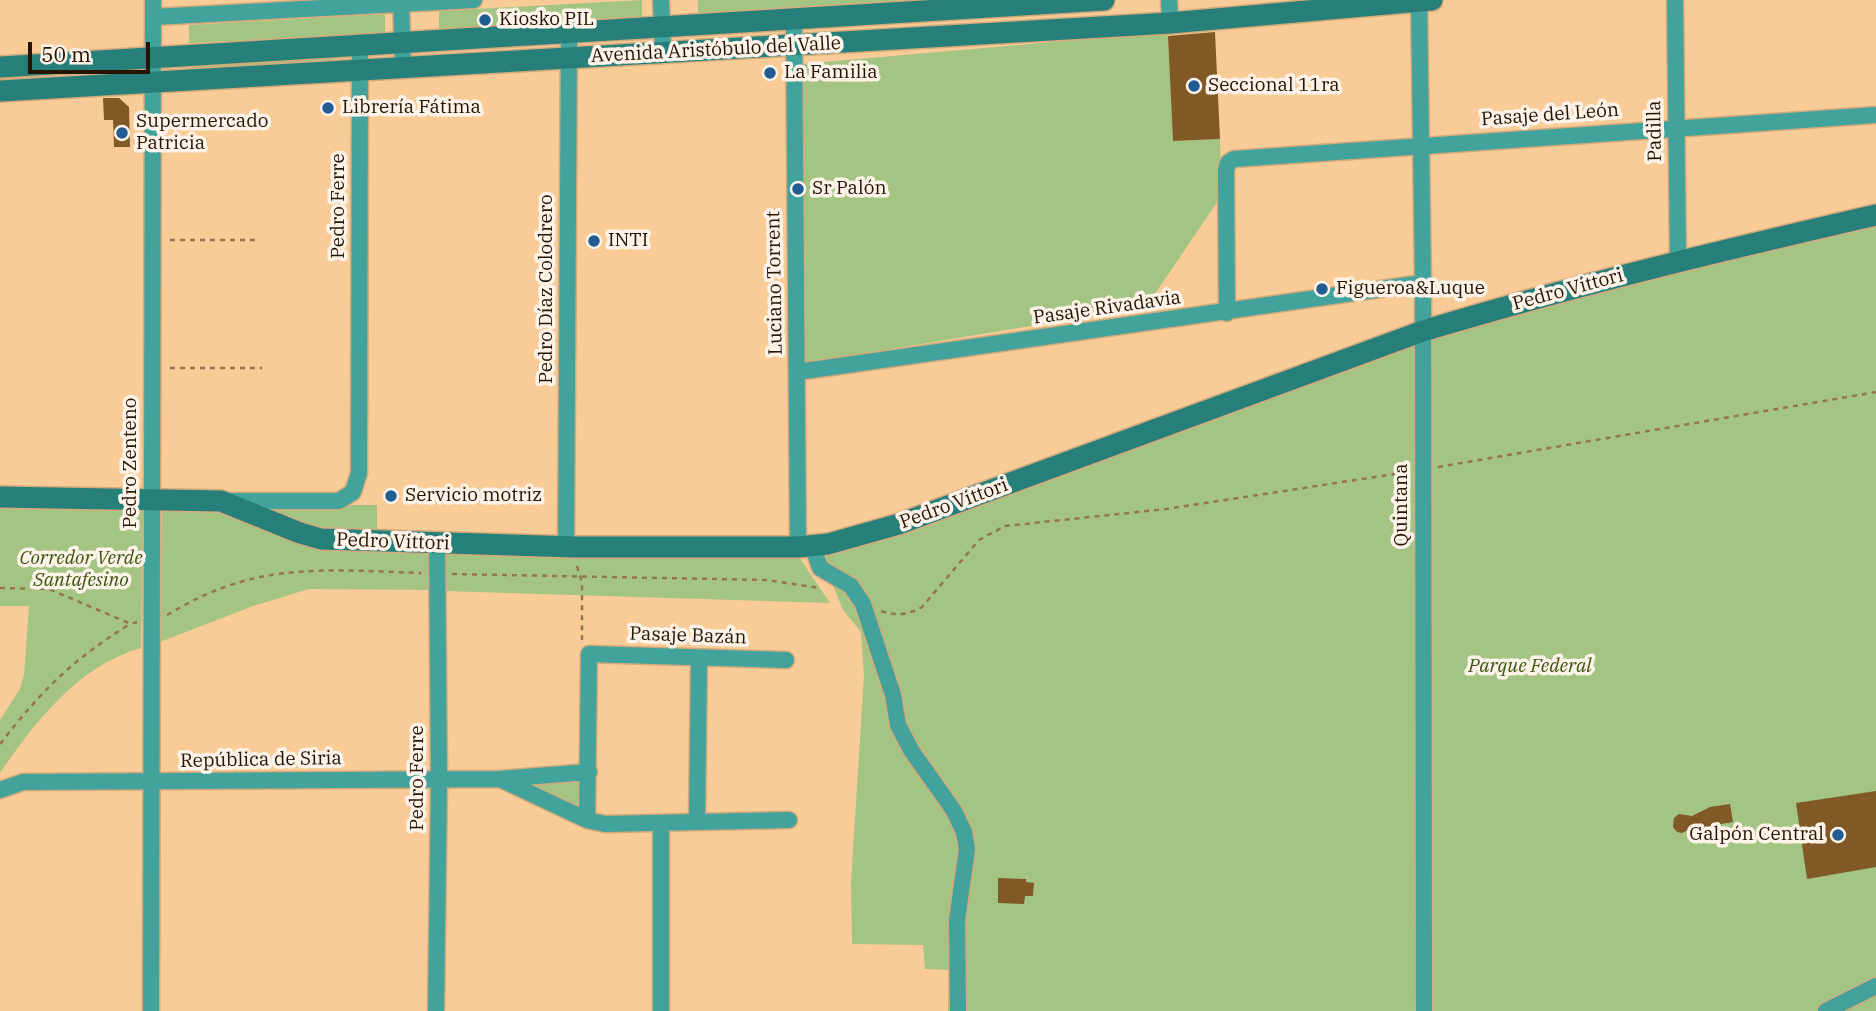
<!DOCTYPE html>
<html>
<head>
<meta charset="utf-8">
<style>
	body { margin:0 }
	#map { position:relative; width:1876px; height:1011px; overflow:hidden; background:#f9cb97; font-family:"IBM Plex Serif",serif }
	canvas { display:block }
	.scale { position:absolute; left:28px; top:42px; width:122px; height:32px; box-sizing:border-box; border:4px solid #241401; border-top:0; padding-left:9px; font-size:21px; line-height:24px; white-space:nowrap; color:#241401; -webkit-text-stroke:5px #fdf3e9; paint-order:stroke }
</style>
</head>
<body>
<div id="map">
<canvas width="1876" height="1011"></canvas>
<div class="scale">50 m</div>
</div>
<script>
const ctx = document.querySelector('canvas').getContext('2d');
ctx.lineJoin = 'round';
function paint(path, color) {
  ctx.fillStyle = color;
  ctx.fill(path, 'evenodd');
}
function stroke(path, color, width, dash) {
  ctx.strokeStyle = color;
  ctx.lineWidth = width;
  ctx.lineCap = dash ? 'butt' : 'round';
  ctx.setLineDash(dash || []);
  ctx.stroke(path);
}
function write(font, color, halo, rows, align = 'center') {
  ctx.font = font + ' "IBM Plex Serif",serif';
  ctx.lineWidth = 7;
  ctx.setLineDash([]);
  ctx.textBaseline = 'middle';
  ctx.strokeStyle = halo;
  ctx.fillStyle = color;
  for (const [text, x, y, turn = 0] of rows) {
    ctx.save();
    ctx.translate(x, y);
    ctx.rotate((+turn || 0) * Math.PI / 180);
    ctx.textAlign = isNaN(turn) ? turn : align;
    if (halo) ctx.strokeText(text, 0, 0);
    ctx.fillText(text, 0, 0);
    ctx.restore();
  }
}
paint(new Path2D(`
	M642,0v20l-203,10v-19z
	M698,0h202v1l-202,15z
	M385,14v20l-196,9v-18z
	M1168,32l5,109 47,-2 2,56 -76,112 -340,56 -5,-299z
	M332,53l1,14 -142,7v-14z
	M1876,222v789h-928l1,-41 -24,-1 -2,-24 -71,-1 -1,-62 13,-206 -3,-44 -18,-22 -24,-59 629,-220 232,-63z
	M247,505h130v27l-54,-1z
	M0,507l143,3 -2,138c-63,18 -105,73 -141,125v-53l20,-31 4,-14 5,-69h-29z
	M162,511l58,1 211,36v42l-122,-1 -56,17 -93,36z
	M444,548l353,6 33,49 -386,-12z
	M587,773l-1,45 -74,-39z`), '#a4c483');
paint(new Path2D(`
	M1215,32l5,107 -47,2 -5,-105z
	M103,98h16l10,9 1,40h-16l-1,-27h-9z
	M1876,791v76l-69,12 -11,-76z
	M1730,804l3,18 -23,4 -6,4 -12,-2 -10,5 -5,-1 -4,-5 1,-9 5,-4 13,2 18,-9z
	M998,878l28,1v3l8,1 -1,13h-8l-1,8 -26,-1z`), '#805927');
const street = new Path2D(`
	M401,0l2,68
	M661,0l2,52
	M1169,0l1,23
	M1419,0l4,283 1,728
	M1675,0l3,261
	M153,17l321,-17
	M794,19l4,528
	M1227,313l-1,-143 2,-7 6,-4 642,-44
	M797,372l626,-89
	M229,501h110l14,-9 6,-19 1,-428
	M566,546l3,-514
	M813,547l7,21 31,18 12,18 30,91 5,30 13,25 43,61 10,21 3,17 -10,71 1,91
	M500,779l87,41 18,4 184,-4
	M0,790l23,-8 476,-3 90,-7
	M587,820l2,-166 197,6
	M697,821l2,-163
	M151,1011l2,-1011
	M436,1011l3,-232 -2,-235
	M661,1011v-188
	M1826,1011l50,-25`);
const secondary = new Path2D(`
	M0,67l1104,-67
	M0,91l1170,-68 262,-23
	M0,497l221,4 79,32 21,6 254,8h223l30,-3 71,-20 524,-193c149,-45 301,-81 453,-116`);
stroke(street, '#d3aa7c', 19);
stroke(secondary, '#d3aa7c', 24);
stroke(new Path2D(`
	M170,240h85
	M170,368h92
	M1438,467l438,-75
	M577,566l5,17v57
	M452,574l314,6 54,8
	M0,588l49,1 82,35 6,-2
	M881,611c16,5 27,4 41,-4l57,-67 26,-14 161,-17 242,-37
	M167,615c19,-11 37,-21 58,-28 62,-23 131,-16 196,-14
	M0,744c42,-54 72,-84 130,-120`), '#947550', 2.5, [5, 5]);
stroke(street, '#42a29c', 16);
stroke(secondary, '#277f7a', 21);
for (const [x, y, r, color] of [
	[485,20,7,"#215c93"],
	[770,73,7,"#215c93"],
	[1194,86,7,"#215c93"],
	[328,108,7,"#215c93"],
	[122,133,7,"#215c93"],
	[798,189,7,"#215c93"],
	[594,241,7,"#215c93"],
	[1322,289,7,"#215c93"],
	[391,496,7,"#215c93"],
	[1838,835,7,"#215c93"]
]) {
  const dot = new Path2D();
  dot.arc(x, y, r, 0, 2 * Math.PI);
  ctx.fillStyle = color;
  ctx.fill(dot);
  stroke(dot, '#fdf3e9', 2.5);
}
write('19px', '#241401', '#fdf3e9', [
	["Kiosko PIL",499,20],
	["La Familia",784,73],
	["Seccional 11ra",1208,86],
	["Librería Fátima",342,108],
	["Supermercado",136,122],
	["Patricia",136,144],
	["Sr Palón",812,189],
	["INTI",608,241],
	["Figueroa&Luque",1336,289],
	["Servicio motriz",405,496],
	["Galpón Central",1824,835,"right"]
], 'left');
write('19px', '#241401', '#fdf3e9', [
	["Avenida Aristóbulo del Valle",716,50,-3],
	["Pasaje del León",1550,115,-4],
	["Padilla",1655,131,-91],
	["Pedro Ferre",339,206,-90],
	["Luciano Torrent",775,283,-91],
	["Pedro Díaz Colodrero",547,289,-90],
	["Pedro Vittori",1568,290,-15],
	["Pasaje Rivadavia",1107,308,-8],
	["Pedro Zenteno",131,463,-90],
	["Pedro Vittori",954,504,-20],
	["Quintana",1402,505,-90],
	["Pedro Vittori",393,542,2],
	["Pasaje Bazán",688,636,2],
	["República de Siria",261,760,-1],
	["Pedro Ferre",418,778,-90]
]);
write('italic 19px', '#38550d', '#fdf3e9', [
	["Corredor Verde",81,559],
	["Santafesino",81,581],
	["Parque Federal",1530,667]
]);
</script>
</body>
</html>
